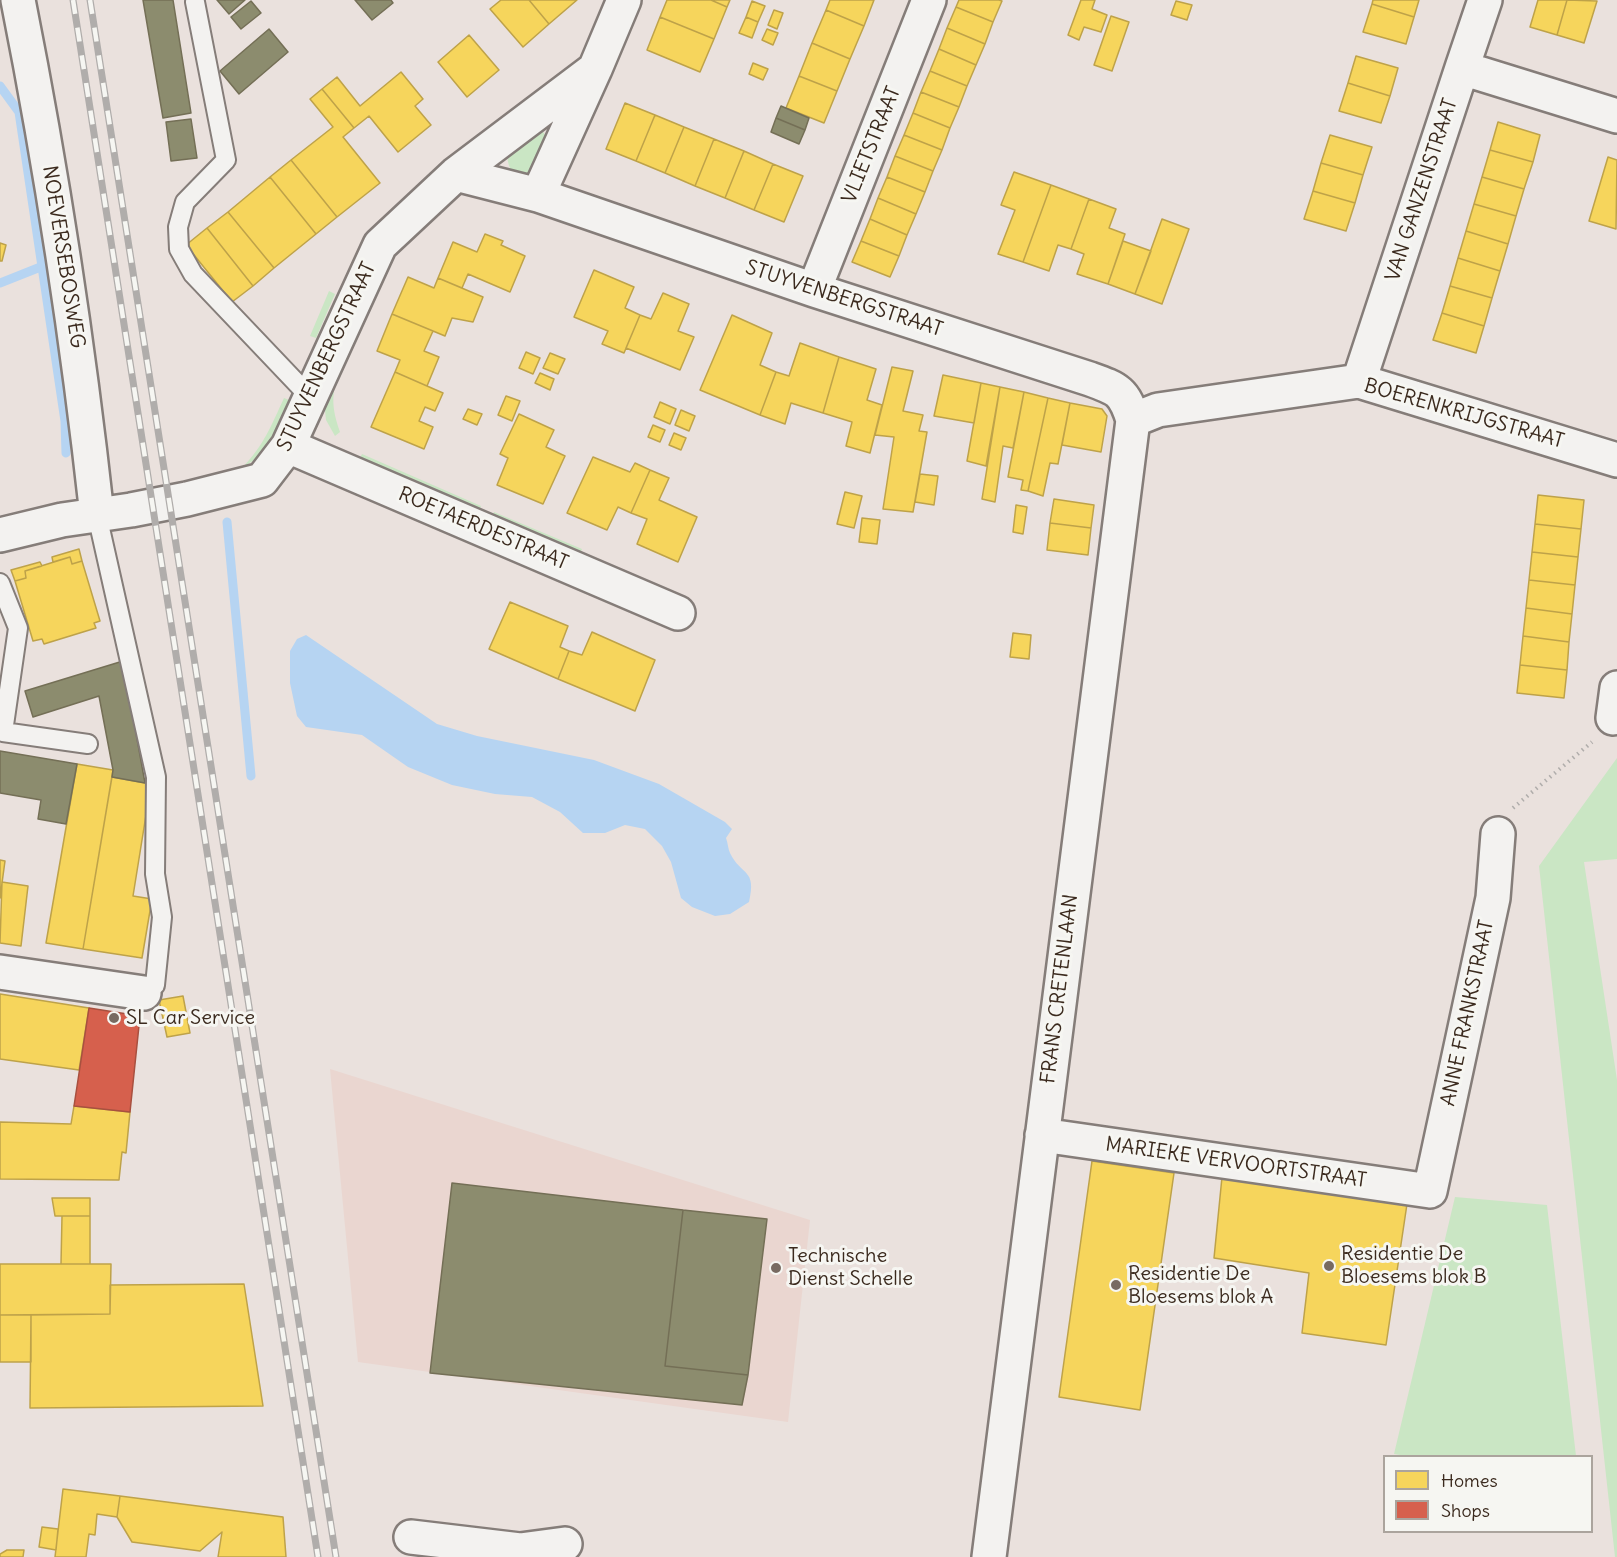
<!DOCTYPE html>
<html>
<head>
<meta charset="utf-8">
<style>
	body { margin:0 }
	#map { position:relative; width:1617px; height:1557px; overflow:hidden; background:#eae1dd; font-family:Delius,sans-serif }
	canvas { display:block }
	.legend { position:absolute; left:1383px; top:1455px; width:210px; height:78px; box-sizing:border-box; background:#f6f6f2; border:2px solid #aba49d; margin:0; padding:8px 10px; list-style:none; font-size:18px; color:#3b2a1e }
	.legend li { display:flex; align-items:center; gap:12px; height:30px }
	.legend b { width:30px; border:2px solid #aba49d }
</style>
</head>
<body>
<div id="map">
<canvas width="1617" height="1557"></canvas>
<ul class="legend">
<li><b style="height:16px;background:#f6d55c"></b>Homes</li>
<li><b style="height:16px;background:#d6604d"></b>Shops</li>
</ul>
</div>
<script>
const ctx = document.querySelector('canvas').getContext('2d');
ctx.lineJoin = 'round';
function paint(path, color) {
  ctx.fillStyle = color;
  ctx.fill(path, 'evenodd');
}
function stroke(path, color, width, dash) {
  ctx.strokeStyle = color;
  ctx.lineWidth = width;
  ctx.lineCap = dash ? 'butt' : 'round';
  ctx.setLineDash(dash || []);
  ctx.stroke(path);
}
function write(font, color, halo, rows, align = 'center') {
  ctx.font = font + ' Delius,sans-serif';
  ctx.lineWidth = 6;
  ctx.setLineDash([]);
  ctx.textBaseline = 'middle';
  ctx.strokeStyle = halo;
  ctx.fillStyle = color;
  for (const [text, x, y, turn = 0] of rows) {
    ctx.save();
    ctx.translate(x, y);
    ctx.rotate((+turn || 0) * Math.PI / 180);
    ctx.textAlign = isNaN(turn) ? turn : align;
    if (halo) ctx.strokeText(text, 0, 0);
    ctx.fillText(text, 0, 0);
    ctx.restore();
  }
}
paint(new Path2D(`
	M330,1069l480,151 -22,202 -430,-60z`), '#ead6d0');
paint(new Path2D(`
	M532,128l11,4 5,6 -15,37c-21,4 -26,-6 -26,-26z
	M329,291l6,3 -19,44 -6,-2z
	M341,354l6,3c-15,29 -18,44 -7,75l-5,4 -9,-16 -2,-20z
	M284,398l5,2 -19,42 -8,13 -20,13c22,-23 29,-42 42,-70z
	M362,454l119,52 -2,5 -120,-51z
	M494,512l88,37 -2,5 -88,-37z
	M1617,758v101l-33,3 33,218v477h-2l-76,-691z
	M1455,1197l92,8 29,251h-170l-12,-2z`), '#cae6c4');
paint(new Path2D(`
	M306,635l131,89 40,12 117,24 65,24 66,38 7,7 -6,9c2,5 2,11 4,15 11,23 27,15 19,49l-19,12 -15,2 -23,-9 -11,-9 -10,-36 -9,-16 -17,-17 -20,-4 -20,8h-22l-23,-21 -28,-15 -37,-3 -43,-9 -44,-18 -46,-32 -56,-8 -9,-11 -7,-33v-32l7,-12z`), '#b6d4f2');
const homes = new Path2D(`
	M501,0h28l20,24 -26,23 -33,-38z
	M529,0h48l-28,24z
	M667,0h44l16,7 -13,32 -54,-22z
	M711,0h19l-3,7z
	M830,0h44l-10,26 -38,-16z
	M959,0h40l3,1 -9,21 -37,-15z
	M1081,0h14l-3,9 15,6 -6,17 -17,-5 -5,13 -11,-5z
	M1373,0h46l-5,17 -42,-13z
	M1538,0h29l-10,35 -27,-8z
	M1567,0l30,1 -13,42 -27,-8z
	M752,1l13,5 -7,16 -12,-5z
	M1176,1l16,4 -5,15 -16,-5z
	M1372,4l42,13 -8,27 -43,-12z
	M956,7l37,15 -8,22 -38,-16z
	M774,10l9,3 -6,16 -9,-4z
	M826,10l38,16 -14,33 -38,-16z
	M1111,16l18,6 -17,49 -18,-6z
	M660,17l54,22 -14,33 -53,-22z
	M746,17l12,5 -6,16 -13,-5z
	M947,28l38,16 -9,21 -37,-16z
	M767,29l11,4 -5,12 -11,-5z
	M469,35l30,35 -32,27 -29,-35z
	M812,43l38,16 -13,32 -38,-15z
	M939,49l37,16 -9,21 -37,-15z
	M1356,56l42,12 -8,28 -42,-13z
	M753,63l15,6 -5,11 -14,-6z
	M930,71l37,15 -8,21 -38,-15z
	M401,72l22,27 -8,7 16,19 -33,27 -29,-36 -15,12 -32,-39 15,-12 23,29z
	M799,76l38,15 -13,32 -38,-15z
	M1348,83l42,13 -9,27 -42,-12z
	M322,89l32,39 -11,9 37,46 -43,34 -46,-57 42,-33 -23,-28z
	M921,92l38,15 -9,21 -37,-15z
	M625,103l30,12 -19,46 -30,-12z
	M913,113l37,15 -8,22 -38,-15z
	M655,115l29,12 -19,46 -29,-12z
	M1498,122l42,13 -7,27 -43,-12z
	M684,127l30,12 -19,47 -30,-13z
	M904,135l38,15 -9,21 -38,-15z
	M1330,135l42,12 -9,28 -42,-12z
	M714,139l30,12 -19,47 -30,-12z
	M1490,150l43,12 -9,27 -42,-12z
	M744,151l29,13 -19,46 -29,-12z
	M895,156l38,15 -8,21 -38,-15z
	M1608,157l9,3 -1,69 -27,-8z
	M291,160l46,57 -21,17 -46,-57z
	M1321,163l42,12 -8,28 -42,-12z
	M773,164l30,12 -19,46 -30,-12z
	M1014,172l37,13 -28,77 -25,-8 17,-44 -14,-5z
	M270,177l46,57 -42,34 -46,-56z
	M887,177l38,15 -9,22 -38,-16z
	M1482,177l42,12 -8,27 -42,-12z
	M1051,185l38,14 -18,50 -13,-4 -9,26 -26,-9z
	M1313,191l42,12 -9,28 -42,-12z
	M878,198l38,16 -9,21 -37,-16z
	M1089,199l27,10 -7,19 16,6 -17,50 -31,-10 7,-20 -13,-5z
	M1474,204l42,12 -8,28 -42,-13z
	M228,212l46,56 -21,18 -46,-58z
	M870,219l37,16 -8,21 -38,-15z
	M1162,219l27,10 -27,75 -27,-10z
	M207,228l46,58 -21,16 -46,-57z
	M1466,231l42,13 -8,27 -42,-13z
	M485,234l18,7 -2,4 24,11 -15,36 -42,-18 -6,14 -24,-10 15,-36 24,10z
	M861,241l38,15 -9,21 -38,-15z
	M1123,241l28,10 -16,43 -27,-10z
	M0,243l6,2 -4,16h-2z
	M1458,258l42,13 -8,27 -42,-12z
	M594,270l40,17 -9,21 15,7 -16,38 -22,-9 6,-13 -34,-14z
	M408,277l26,11 4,-10 45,19 -10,25 -21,-4 -7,18 -53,-22z
	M1450,286l42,12 -8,28 -42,-13z
	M663,293l26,11 -11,27 16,6 -14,33 -54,-22 14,-33 11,4z
	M1442,313l42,13 -8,27 -43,-13z
	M392,314l41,17 -9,20 15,6 -12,29 -32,-14 5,-12 -23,-9z
	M732,315l40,18 -12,32 16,7 -16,43 -60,-25z
	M800,343l39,14 -16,56 -32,-10 -6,21 -25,-9 16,-43 13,4z
	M526,352l14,6 -7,16 -14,-6z
	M550,353l15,6 -7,15 -15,-6z
	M839,357l37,12 -9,31 15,5 -12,48 -24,-7 6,-24 -29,-9z
	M892,367l21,4 -10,40 20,4 -4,16 8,1 -14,80 -30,-3 11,-72 -19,-2z
	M395,372l48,21 -8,18 -10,-4 -6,14 14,6 -9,22 -53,-22z
	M540,373l14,6 -4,11 -15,-7z
	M943,375l38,8 -7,40 -40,-7z
	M981,383l19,4 -14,79 -19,-5z
	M1000,387l24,5 -11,56 -10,-2 -8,56 -13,-3z
	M1024,392l24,6 -20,93 -7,-1 2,-10 -15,-3z
	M506,396l14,5 -8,20 -14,-6z
	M1048,398l22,5 -12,61 -8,-1 -7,33 -15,-5z
	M660,402l16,7 -6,15 -16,-7z
	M1070,403l32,6 5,7 -6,36 -39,-7z
	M468,409l14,5 -5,11 -14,-6z
	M681,410l14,6 -6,15 -14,-6z
	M519,414l35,16 -8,17 19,9 -22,48 -46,-19 11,-27 -8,-4z
	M653,425l12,5 -5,12 -12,-5z
	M674,433l12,5 -5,12 -12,-5z
	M593,457l37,15 5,-9 15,7 -19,43 -13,-6 -11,23 -40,-17z
	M650,470l19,8 -10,22 38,17 -19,45 -41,-18 10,-25 -16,-6z
	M920,474l18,2 -4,29 -19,-3z
	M845,492l17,4 -8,32 -17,-4z
	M1538,495l46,5 -3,29 -46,-5z
	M1054,499l40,6 -3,23 -41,-5z
	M1016,505l11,2 -4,27 -10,-2z
	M862,518l18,2 -3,24 -18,-2z
	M1050,523l41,5 -3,27 -41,-5z
	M1535,524l46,5 -3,28 -46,-5z
	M79,549l3,12 -10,3 -2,-7 -17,5 -1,-5z
	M1532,552l46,5 -3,28 -46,-5z
	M70,557l2,7 10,-3 18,60 -6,2 2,5 -52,16 -2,-5 -9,2 -18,-60 11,-3 -1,-7z
	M40,562l2,4 -17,5 1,7 -11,3 -4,-11z
	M1529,580l46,5 -3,29 -46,-6z
	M510,602l58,24 -8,21 9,4 -11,28 -69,-30z
	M1526,608l46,6 -3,28 -46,-6z
	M592,632l63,28 -20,51 -77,-32 11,-28 13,4z
	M1013,633l18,2 -2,24 -19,-2z
	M1523,636l46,6 -2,28 -47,-5z
	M1520,665l47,5 -3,28 -47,-5z
	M77,764l36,6 -30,179 -37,-6z
	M112,777l39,7 -18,112 19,3 -10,59 -59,-9z
	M0,860l5,1 -5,37z
	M2,882l26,4 -7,60 -21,-3z
	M0,994l89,14 -10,62 -79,-11z
	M183,996l7,37 -23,4 -8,-37z
	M74,1106l56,6 -4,41 -4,-1 -3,28 -119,-1v-57l71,2z
	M1092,1161l82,12 -34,237 -81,-13z
	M1222,1177l185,27 -21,141 -84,-12 7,-60 -95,-15z
	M52,1198h38v18h-35z
	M62,1216h28v48h-29z
	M0,1264h111l-1,50 -110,1z
	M244,1284l19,122 -233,2 1,-93 79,-1v-29z
	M0,1315h31v47h-31z
	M63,1489l57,7 -3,21 -20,-3 -2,21 -6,-1 -3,23h-31z
	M120,1496l163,21 3,40h-68l4,-25 -22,19 -68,-9 -15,-25z
	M42,1527l16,2 -2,21 -17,-3z
	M7,1550h17l-1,7h-23v-3z`);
paint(homes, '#f6d55c');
stroke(homes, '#bea249', 1.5);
const shops = new Path2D(`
	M89,1008l51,8 -10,96 -56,-6z`);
paint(shops, '#d6604d');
stroke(shops, '#a8503f', 1.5);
const industry = new Path2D(`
	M143,0h30l18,113 -28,5z
	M217,0h28l-16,14z
	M355,0h36l2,3 -21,17z
	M251,1l10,12 -20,16 -10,-12z
	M269,29l19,23 -49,42 -19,-23z
	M781,106l28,12 -4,12 -29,-12z
	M776,118l29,12 -6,14 -28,-12z
	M191,119l6,39 -26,3 -5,-39z
	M123,661l22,122 -33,-6 1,-7 -14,-74 -66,21 -8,-26z
	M0,751l77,13 -11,60 -28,-5 3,-19 -41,-7z
	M452,1183l231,27 -18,156 83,9 -6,30 -312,-32z
	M683,1210l84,9 -19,156 -83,-9z`);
paint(industry, '#8c8c6e');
stroke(industry, '#746f56', 1.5);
stroke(new Path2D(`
	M0,86l19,26 46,309 1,32
	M0,283l43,-17
	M227,522l24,254`), '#b6d4f2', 9);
const lane = new Path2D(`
	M195,2l31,158 -41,42 -7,25 1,22 14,25 117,123
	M97,515l59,262 -1,97 7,43 -7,68 -11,8
	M0,583l18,45 -15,104 85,12`);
const street = new Path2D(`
	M18,0c34,171 60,342 79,515
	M1462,68l155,48
	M456,174l82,21 57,-126 29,-69
	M538,195l276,95 276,89c28,10 34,12 43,41l-144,1137
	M814,290l115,-290
	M1359,381l103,-313 23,-68
	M1133,420l25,-10 201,-29 258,79
	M288,446l390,167
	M0,535l62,-15 69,-10 56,-11 75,-19 26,-34 92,-201 76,-71 139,-105
	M1613,718l4,-30
	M0,972l144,21
	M1042,1135l388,56 63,-293 5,-64
	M411,1537l109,13 1,7
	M520,1550l45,-6`);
stroke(lane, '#857d79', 22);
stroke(street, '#857d79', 38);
stroke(new Path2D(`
	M1513,808l79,-66`), '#b0adab', 4, [1.5, 4.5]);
stroke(lane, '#f3f2f0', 18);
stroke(street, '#f3f2f0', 33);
const rail = new Path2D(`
	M73,0l245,1557
	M90,0l246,1557`);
stroke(rail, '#b0adab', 7);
stroke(rail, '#f6f6f2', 4.5, [14]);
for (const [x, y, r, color] of [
	[114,1018,6,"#786a61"],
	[1329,1266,6,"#786a61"],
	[776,1268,6,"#786a61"],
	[1116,1285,6,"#786a61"]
]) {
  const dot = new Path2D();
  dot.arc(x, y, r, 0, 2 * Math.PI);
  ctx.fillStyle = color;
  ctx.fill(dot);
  stroke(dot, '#f6f6f2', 2);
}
write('20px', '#3b2a1e', '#f6f6f2', [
	["VLIETSTRAAT",872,145,-68],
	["VAN GANZENSTRAAT",1422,190,-72],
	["NOEVERSEBOSWEG",63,257,81],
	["STUYVENBERGSTRAAT",844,299,18],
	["STUYVENBERGSTRAAT",327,357,-65],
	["BOERENKRIJGSTRAAT",1464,414,16],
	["ROETAERDESTRAAT",483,529,23],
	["FRANS CRETENLAAN",1060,989,-83],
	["ANNE FRANKSTRAAT",1468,1013,-78],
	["MARIEKE VERVOORTSTRAAT",1236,1163,8]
]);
write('20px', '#3b2a1e', '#f6f6f2', [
	["SL Car Service",126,1018],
	["Residentie De",1341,1254],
	["Bloesems blok B",1341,1277],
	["Technische",788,1256],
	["Dienst Schelle",788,1279],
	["Residentie De",1128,1274],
	["Bloesems blok A",1128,1297]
], 'left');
</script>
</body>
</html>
